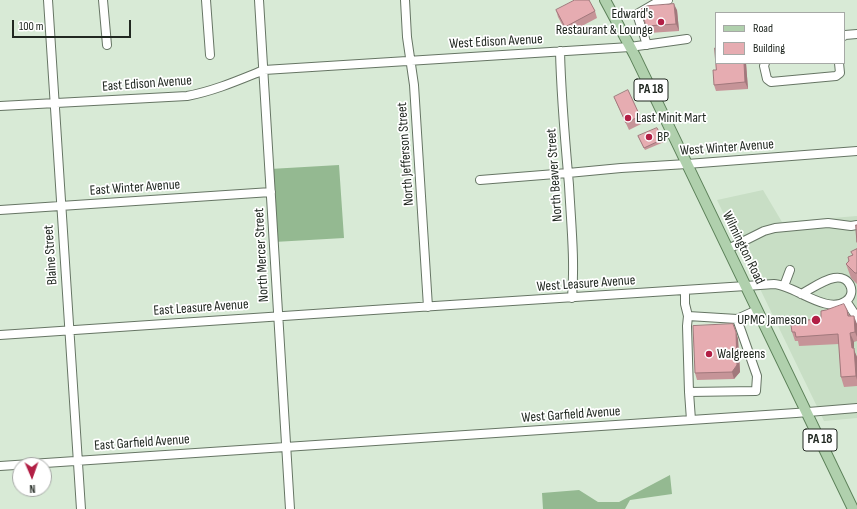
<!DOCTYPE html>
<html>
<head>
<meta charset="utf-8">
<style>
	body { margin:0 }
	#map { position:relative; width:857px; height:509px; overflow:hidden; background:#d8ead6; font-family:"Sofia Sans Condensed",sans-serif }
	canvas { display:block }
	.legend { position:absolute; left:715px; top:12px; width:130px; height:52px; box-sizing:border-box; background:#fff; border:1px solid #a6a9a6; margin:0; padding:5px 7px; list-style:none; font-size:12px; color:#212821 }
	.legend li { display:flex; align-items:center; gap:8px; height:20px }
	.legend b { width:20px; border:1px solid #a6a9a6 }
	.north { position:absolute; left:12px; top:457px; width:40px; height:40px; box-sizing:border-box; background:#fff; border:1px solid #a6a9a6; border-radius:50%; rotate:178deg; font-size:11px; font-weight:700; line-height:16px; text-align:center; color:#212821 }
	.north::after { content:''; display:block; margin:auto; width:14px; height:18px; background:#b21f45; clip-path:polygon(50% 0,100% 100%,50% 72%,0 100%) }
	.scale { position:absolute; left:12px; top:20px; width:119px; height:18px; box-sizing:border-box; border:2px solid #212821; border-top:0; padding-left:5px; font-size:12px; line-height:14px; white-space:nowrap; color:#212821; -webkit-text-stroke:3px #fff; paint-order:stroke }
</style>
</head>
<body>
<div id="map">
<canvas width="857" height="509"></canvas>
<ul class="legend">
<li><b style="height:5px;background:#b0d0ad"></b>Road</li>
<li><b style="height:11px;background:#e6acb1"></b>Building</li>
</ul>
<div class="north">N</div>
<div class="scale">100 m</div>
</div>
<script>
const ctx = document.querySelector('canvas').getContext('2d');
ctx.lineJoin = 'round';
function paint(path, color) {
  ctx.fillStyle = color;
  ctx.fill(path, 'evenodd');
}
function stroke(path, color, width, dash) {
  ctx.strokeStyle = color;
  ctx.lineWidth = width;
  ctx.lineCap = dash ? 'butt' : 'round';
  ctx.setLineDash(dash || []);
  ctx.stroke(path);
}
function write(font, color, halo, rows, align = 'center') {
  ctx.font = font + ' "Sofia Sans Condensed",sans-serif';
  ctx.lineWidth = 3.5;
  ctx.setLineDash([]);
  ctx.textBaseline = 'middle';
  ctx.strokeStyle = halo;
  ctx.fillStyle = color;
  for (const [text, x, y, turn = 0] of rows) {
    ctx.save();
    ctx.translate(x, y);
    ctx.rotate((+turn || 0) * Math.PI / 180);
    ctx.textAlign = isNaN(turn) ? turn : align;
    if (halo) ctx.strokeText(text, 0, 0);
    ctx.fillText(text, 0, 0);
    ctx.restore();
  }
}
paint(new Path2D(`
	M763,190l19,32 75,-6v202l-33,3 -107,-221z`), '#c8dec5');
paint(new Path2D(`
	M339,165l5,73 -70,4 -4,-73z
	M670,475l2,19 -42,6 -5,9h-82l-1,-16 37,-3 19,12h21z`), '#94b991');
const minor = new Path2D(`
	M48,0l33,509
	M103,0l4,45
	M206,0l4,55
	M259,0l31,509
	M405,0l2,37 7,48 14,222
	M844,36l1,-1 12,-1
	M647,45l-10,-31 19,-11 12,-3
	M560,51c1,45 5,89 9,134 2,38 6,75 3,113
	M765,63l-1,3 3,13 4,3 65,-6 4,-3 -1,-10
	M0,106l187,-10c27,-5 52,-16 77,-26l366,-23 57,-8
	M480,180l88,-7 53,-5 66,-4 170,-13
	M0,210l271,-18
	M728,249l36,-18 11,-3 53,-5 23,3 6,-1
	M784,286l6,-16
	M685,290v14l3,12 49,3
	M846,301l8,12 3,7
	M688,316l-1,10 2,66
	M0,335c249,-16 497,-34 746,-49l28,-2c20,1 53,31 72,17 11,-8 4,-26 -12,-23 -11,2 -23,11 -33,16
	M691,420l-2,-28 67,-1 1,-15 -20,-57 20,-9
	M0,466l796,-53 61,-5`);
const major = new Path2D(`
	M605,0l30,56 218,453`);
stroke(minor, '#667564', 10);
stroke(major, '#5c8059', 12);
stroke(minor, '#fff', 8);
stroke(major, '#b0d0ad', 10);
paint(new Path2D(`
	M556,10l39,1 2,7 -30,16 -9,-17z
	M677,10l2,21 -30,2 -3,-7z
	M716,63h30l2,26 -32,2 -2,-6 2,-15z
	M614,97l26,19 3,7 -14,7 -12,-26z
	M638,136l25,3 1,3 -19,8z
	M857,249v35l-6,-6 -5,-14z
	M847,310l3,6 7,8v17l-3,1v8l3,7v29l-13,1 -3,-10 -2,-33 -40,2 -1,-5h-3l-3,-9 3,-7 26,-6z
	M733,324l5,15 2,33 -6,7 -37,1 -2,-7z`), '#c69498');
paint(new Path2D(`
	M674,4l3,6 2,21 -3,-7z
	M744,63h2l2,26 -3,-7z
	M854,316l3,8v13l-2,-5z
	M736,332l2,7 2,33 -6,7 -2,-7z
	M850,333l4,9v8l3,7v23l-1,-4 -4,-28z`), '#a1787c');
const building = new Path2D(`
	M575,0h14l6,11 -30,16 -9,-17z
	M674,4l2,20 -30,2 -5,-17 6,-3z
	M715,48h1v15h28l1,19 -31,3 -1,-15h3z
	M628,90l12,26 -14,7 -12,-26z
	M657,128l6,11 -19,9 -6,-12z
	M856,225h1v17z
	M857,249v24h-2l-9,-9 3,-3 -1,-4 5,-2 -2,-3z
	M844,304l3,6 1,6h6l1,16 -5,1 2,15h2l2,28 -15,1 -3,-43 -42,3 -1,-5h-3l-1,-7h4l-1,-4 27,-2v-8l5,-1z
	M733,324l3,8 1,33 -5,7 -37,1 -2,-47z`);
paint(building, '#e6acb1');
stroke(building, '#a1787c', 1);
for (const [x, y, r, color] of [
	[661,22,4,"#b21f45"],
	[628,118,4,"#b21f45"],
	[649,137,4,"#b21f45"],
	[816,320,5,"#b21f45"],
	[709,354,4,"#b21f45"]
]) {
  const dot = new Path2D();
  dot.arc(x, y, r, 0, 2 * Math.PI);
  ctx.fillStyle = color;
  ctx.fill(dot);
  stroke(dot, '#fff', 1.5);
}
for (const [x, y, w] of [
	[651,90,34],
	[820,440,34]
]) {
  const box = new Path2D();
  box.roundRect(x - w / 2, y - 11, w, 22, 3);
  ctx.fillStyle = '#fff';
  ctx.fill(box);
  stroke(box, '#212821', 1);
}
write('bold 13px', '#212821', null, [
	["PA 18",651,90],
	["PA 18",820,440]
]);
write('14px', '#212821', '#fff', [
	["Edward's",653,14,"right"],
	["Restaurant & Lounge",653,30,"right"],
	["Last Minit Mart",636,118],
	["BP",657,137],
	["UPMC Jameson",807,320,"right"],
	["Walgreens",717,354]
], 'left');
write('14px', '#212821', '#fff', [
	["West Edison Avenue",496,42,-3],
	["East Edison Avenue",147,84,-4],
	["West Winter Avenue",727,148,-4],
	["North Jefferson Street",406,154,-94],
	["North Beaver Street",555,175,-94],
	["East Winter Avenue",135,188,-4],
	["Wilmington Road",743,248,64],
	["Blaine Street",51,255,-94],
	["North Mercer Street",262,255,-93],
	["West Leasure Avenue",586,284,-4],
	["East Leasure Avenue",201,308,-4],
	["West Garfield Avenue",571,415,-4],
	["East Garfield Avenue",142,443,-4]
]);
</script>
</body>
</html>
